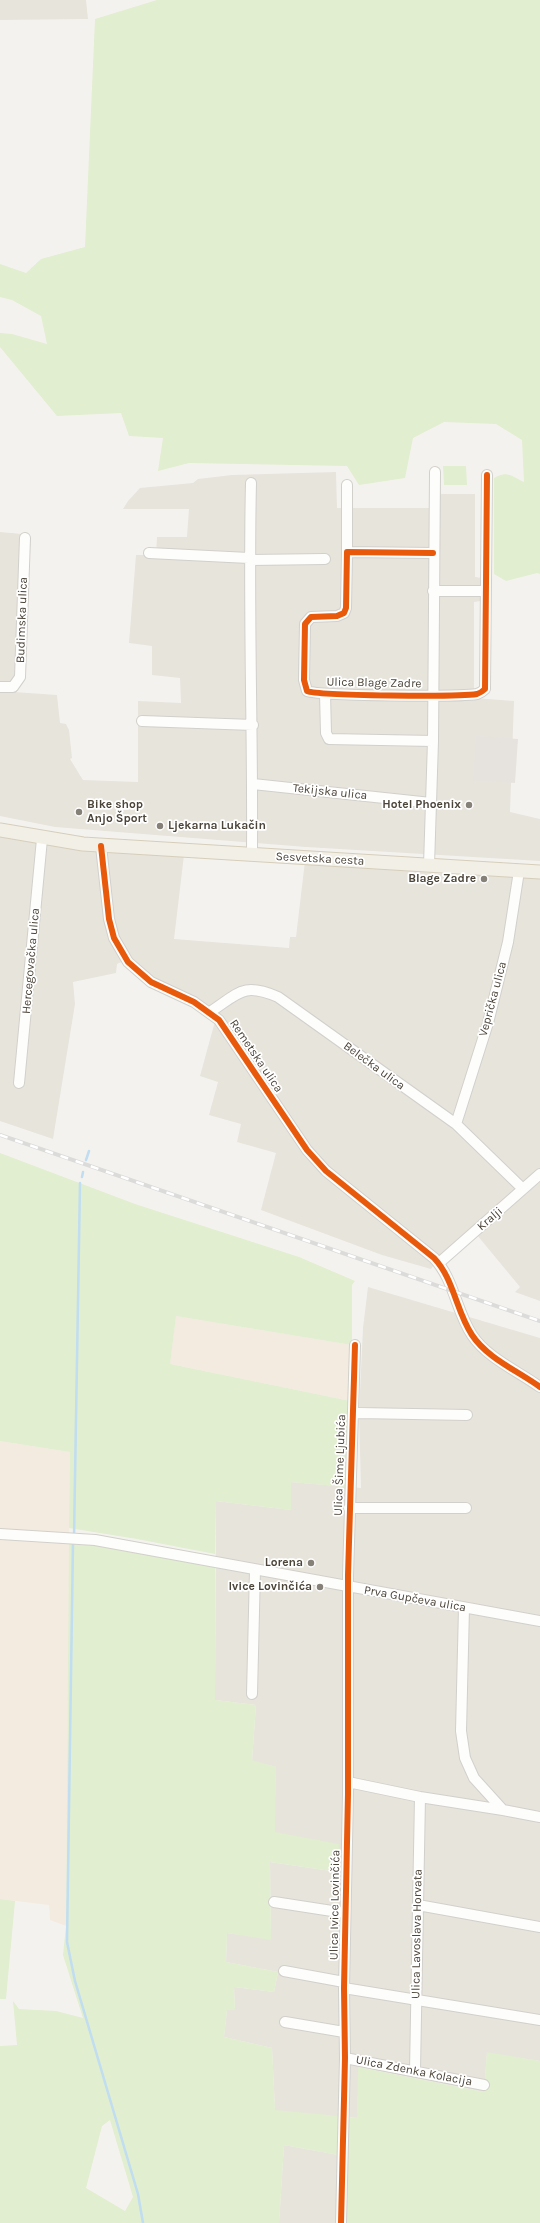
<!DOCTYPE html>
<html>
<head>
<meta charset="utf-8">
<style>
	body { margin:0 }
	canvas { display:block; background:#f4f2ee }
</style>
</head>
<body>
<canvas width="540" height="2223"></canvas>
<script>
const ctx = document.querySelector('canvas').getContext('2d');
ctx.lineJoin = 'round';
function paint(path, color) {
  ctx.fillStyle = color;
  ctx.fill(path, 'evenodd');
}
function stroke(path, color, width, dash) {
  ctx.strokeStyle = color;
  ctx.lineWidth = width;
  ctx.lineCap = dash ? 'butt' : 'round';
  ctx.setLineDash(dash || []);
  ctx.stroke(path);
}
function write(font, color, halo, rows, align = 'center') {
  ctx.font = font + ' Karla,sans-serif';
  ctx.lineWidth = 3.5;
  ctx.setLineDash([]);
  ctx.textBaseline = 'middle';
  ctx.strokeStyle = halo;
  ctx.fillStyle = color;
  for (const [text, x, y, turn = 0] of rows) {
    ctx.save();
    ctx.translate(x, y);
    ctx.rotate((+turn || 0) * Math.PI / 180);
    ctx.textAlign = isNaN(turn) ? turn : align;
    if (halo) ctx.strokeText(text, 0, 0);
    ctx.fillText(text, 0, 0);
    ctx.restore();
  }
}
paint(new Path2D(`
	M0,0h86l2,19 -88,1z
	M336,472l1,36h101v-14h37v83l7,1 -1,23 -7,1v96l40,3 -4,111 30,7v42l-234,-14 -251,-20 -55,-11v-284l22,2 -4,103 -2,4 -2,51 43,3 3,28 6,1 3,6 3,28 -2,1 13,21 55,2v-81l43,2 -1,-25 -28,-3v-29l-23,-3 7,-88h20l1,-18h30l2,-28h-66l5,-8 12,-13 53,-5 5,-4 34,-4z
	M0,835l184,20 -10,84 115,9 1,-11h6l9,-76 156,15h79v425l-25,-9 5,-5 -48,-58 -30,25 -11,15 -49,-14 -121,-45 15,-57 -39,-11 4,-18 -32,-9 9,-33 -18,-6 14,-51 5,-10 -13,-11 -60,-30 -17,-16 -12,6 -1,9 -43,9 2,22 -22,135 -53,-18z
	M368,1287l172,51v723l-53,-8 -3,39 -125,-25 -2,51 -10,-1 -3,106h-65l5,-78 55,10 -64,-45 -3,-62 -48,-11 3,-27h8l-1,-23 40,5 4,-20 -52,-10 1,-29 44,6 -1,-77 68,10 -64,-40 2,-65 -24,-6 4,-56 -41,-5 1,-199 75,9v-28l70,6 -2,-75 4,-85z`), '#e7e4dc');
paint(new Path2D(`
	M176,1316l176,29 -2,56 -180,-37z
	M0,1441l70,11 -4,474 -16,-6 -1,-15 -49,-6z`), '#f3ebdf');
paint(new Path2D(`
	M157,0h383v574l-3,-1 -31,8 -12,-7v-96c13,-8 18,-2 30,4l-2,-42 -26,-16 -52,-2 -31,16 -8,40 -46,7 -12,-19 -158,-3 -31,8 5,-33 -34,-2 -8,-23 -64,3 -57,-69v-14l12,1 35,10 -6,-28 -29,-16 -12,-3v-33l26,9 15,-14 44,-12 10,-228z
	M443,466h23l1,19h-23z
	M0,1153l135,51 164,53 56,24 -3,4v60l-176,-29 -6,48 180,37 -4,86 -55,-5v28l-75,-9 -1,53 -78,-15 -68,-11 1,-76 -70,-11z
	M69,1542l41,5 105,20v133l41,5 -4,55 24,7 -1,65 64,12 -1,28 -68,-10 1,78 -44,-7 -1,29 52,10 -4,20 -40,-5 1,23h-8l-3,27 48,11 3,62 65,6 -1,39 -55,-10 -5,78h-279v-177l17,-1 -4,-44 6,8 37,2 27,7 -20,-63 3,-29zM110,2120l23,77 -8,14 -39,-23 16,-62z
	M0,1899l15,2 -9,98h-6z
	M487,2052l53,9v162h-196l3,-106 10,1 1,-51 126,25z`), '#e1eecf');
paint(new Path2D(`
	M476,736l42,3 -3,44 -42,-3z`), '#e6e3df');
stroke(new Path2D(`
	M86,1160l3,-9
	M82,1177l1,-5
	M74,1537l6,-354
	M73,1542l-6,400 8,39 63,213 5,29`), '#c0ddf1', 2.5);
const minor = new Path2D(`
	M251,483c-3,124 2,248 1,372
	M347,552v-67
	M149,553l100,5
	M433,553l-86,-1 -1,56 -2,5 -7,3 -26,1 -6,7 -1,56 3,11c12,5 152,6 170,3 3,-1 5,-2 8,-5l2,-214
	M250,560l75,-1
	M433,591h52
	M0,687h13l7,-10 5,-139
	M325,694l1,39 3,6 104,2
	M142,721l111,4
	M253,784l178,19
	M101,846l8,73 5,19 14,24 23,20 43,20 25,18 88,130 19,21 108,87c20,21 22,53 38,77 15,23 46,36 68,52
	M429,865l4,-124 2,-269
	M210,1012c29,-19 33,-30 68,-15l178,127 67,65
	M19,1083l23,-244
	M456,1124l32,-101 20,-81 11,-71
	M439,1263l101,-89
	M354,1414l5,-1 108,2
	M349,1508h117
	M0,1534l95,6 445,81
	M464,1608l-3,123 4,27 9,20 29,32 37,7
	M252,1694l3,-124
	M348,1782l72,15 83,13
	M274,1902l71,11
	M418,1905l122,22
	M284,1971l60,11
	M344,1988l196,32
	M285,2022l59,10
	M345,2058l139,27
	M415,2070l5,-273
	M341,2223l4,-165 -1,-70 4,-194v-219l7,-230`);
const major = new Path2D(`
	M0,830l83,14 457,28`);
stroke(minor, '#d2d0cb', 12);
stroke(major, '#d6cebb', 15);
stroke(minor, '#fdfdfc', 10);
stroke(major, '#f2efe6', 13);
const rail = new Path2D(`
	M0,1135l540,186`);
stroke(rail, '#dbdbda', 4);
stroke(rail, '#fff', 2.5, [8]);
stroke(new Path2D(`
	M433,553l-86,-1 -1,56 -2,5 -7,3 -26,1 -6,7 -1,56 3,11c12,5 152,6 170,3 3,-1 5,-2 8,-5l2,-214
	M101,846l8,73 5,19 14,24 23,20 43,20 25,18 88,130 19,21 108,87c20,21 22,53 38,77 15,23 46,36 68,52
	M341,2223l4,-165 -1,-70 4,-194v-219l7,-230`), '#e8590c', 6);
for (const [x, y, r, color] of [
	[469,805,4,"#868178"],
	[79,812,4,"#868178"],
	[160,826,4,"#868178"],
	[484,879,4,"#868178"],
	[311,1563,4,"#868178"],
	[320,1587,4,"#868178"]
]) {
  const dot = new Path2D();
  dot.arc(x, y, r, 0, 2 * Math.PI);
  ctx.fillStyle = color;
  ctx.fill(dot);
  stroke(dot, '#fff', 1.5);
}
write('12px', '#4b4439', '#fff', [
	["Budimska ulica",22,620,-88],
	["Ulica Blage Zadre",374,683,1],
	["Tekijska ulica",330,792,6],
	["Sesvetska cesta",320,859,3],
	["Hercegovačka ulica",31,961,-85],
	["Veprička ulica",493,999,-75],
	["Remetska ulica",256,1056,56],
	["Belečka ulica",374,1066,36],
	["Kralji",490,1219,-41],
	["Ulica Šime Ljubića",340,1465,-88],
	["Prva Gupčeva ulica",415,1599,10],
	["Ulica Ivice Lovinčića",335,1905,-89],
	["Ulica Lavoslava Horvata",417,1934,-89],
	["Ulica Zdenka Kolacija",414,2071,11]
]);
write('bold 12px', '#4b4439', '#fff', [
	["Bike shop",87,805,"left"],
	["Anjo Šport",87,819,"left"],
	["Hotel Phoenix",461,805],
	["Ljekarna Lukačin",168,826,"left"],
	["Blage Zadre",476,879],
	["Lorena",303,1563],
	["Ivice Lovinčića",312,1587]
], 'right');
</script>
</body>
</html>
